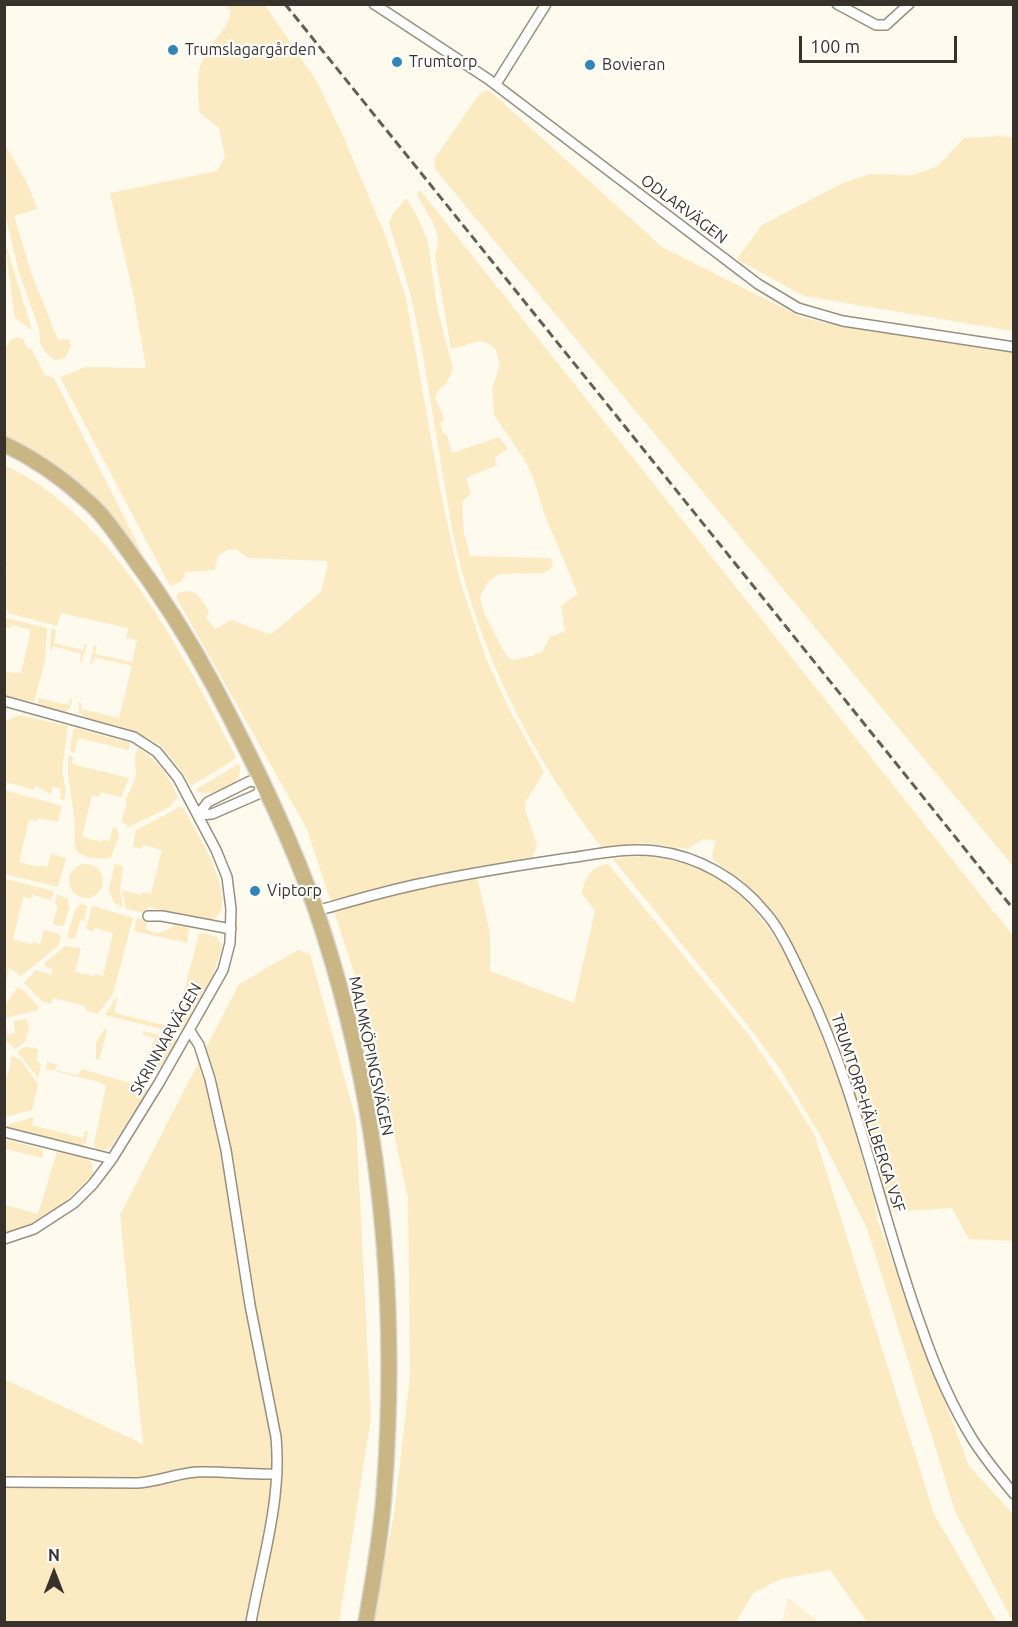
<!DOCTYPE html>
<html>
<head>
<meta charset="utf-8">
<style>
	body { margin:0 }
	#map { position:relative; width:1018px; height:1627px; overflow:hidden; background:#fffaee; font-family:Ubuntu,sans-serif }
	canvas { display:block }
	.frame { position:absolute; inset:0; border:6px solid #37332c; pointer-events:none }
	.north { position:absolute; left:24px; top:1543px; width:60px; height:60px; -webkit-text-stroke:4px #fff; paint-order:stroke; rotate:0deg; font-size:16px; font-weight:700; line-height:24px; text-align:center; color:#37332c }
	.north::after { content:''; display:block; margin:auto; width:21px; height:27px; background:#37332c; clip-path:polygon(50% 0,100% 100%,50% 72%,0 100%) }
	.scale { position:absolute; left:799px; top:36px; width:158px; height:27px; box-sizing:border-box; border:3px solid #37332c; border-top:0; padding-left:8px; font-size:18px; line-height:21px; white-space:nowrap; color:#37332c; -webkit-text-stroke:4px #fff; paint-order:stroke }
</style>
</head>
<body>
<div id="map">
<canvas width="1018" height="1627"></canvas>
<div class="frame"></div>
<div class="north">N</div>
<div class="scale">100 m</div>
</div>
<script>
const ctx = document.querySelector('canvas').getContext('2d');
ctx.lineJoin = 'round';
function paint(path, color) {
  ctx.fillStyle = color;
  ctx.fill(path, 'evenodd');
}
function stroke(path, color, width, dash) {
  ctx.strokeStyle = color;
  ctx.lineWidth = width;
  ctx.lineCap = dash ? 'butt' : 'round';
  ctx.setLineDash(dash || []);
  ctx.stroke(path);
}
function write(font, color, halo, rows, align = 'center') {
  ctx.font = font + ' Ubuntu,sans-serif';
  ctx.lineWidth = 4.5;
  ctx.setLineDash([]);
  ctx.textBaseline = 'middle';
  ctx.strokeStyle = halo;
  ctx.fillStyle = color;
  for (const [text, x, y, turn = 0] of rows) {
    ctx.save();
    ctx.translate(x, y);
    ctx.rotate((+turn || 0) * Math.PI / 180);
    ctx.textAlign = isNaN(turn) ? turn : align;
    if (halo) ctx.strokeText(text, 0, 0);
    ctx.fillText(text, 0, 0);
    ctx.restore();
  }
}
paint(new Path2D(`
	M788,1598l31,24h-37z`), '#fcf0d5');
paint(new Path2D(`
	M224,5h41l52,77 27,56 42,99 20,61 35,196 19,87 26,77 23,51 35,63 -19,31v7l12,35 -5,13 -57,9 15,66v38l84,32 21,-92 -13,-18c3,-16 9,-27 26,-29l141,171 44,65 22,36 119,378 63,108h-130l-37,-52 -49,9 -28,14 -17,29h-364l22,-107 16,-139 -2,-178 -40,-183 -61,-186 -131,-232 2,-4c19,-5 20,3 31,17l-3,8 9,11 17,-9 37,14 5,-2 47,-40 7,-28 -2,-3 -78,-3 -12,-9 -9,1 -9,6 -3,14 -29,2 -4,9 -12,5 -110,-209 26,-10 60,1 -13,-75 -23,-100 107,-22 8,-14 -6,-29 -19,-15c-3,-31 -6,-48 15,-73 8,-11 14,-15 16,-29z
	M484,91h6l172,156 137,69 21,6 193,29v515l-578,-697v-11l45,-65z
	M1002,136l11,2v193l-209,-35 -67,-37 25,-34 83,-43 26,-8 41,1 26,-9 26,-28z
	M5,144l24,43 8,22 -23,7 18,59 26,65 11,-1 2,7 -6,12 -10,2 -9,-7 -6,-10 -1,-14 -21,-60 -13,-55z
	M420,190l593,746v305l-44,-2 -17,-31 -62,4 -51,-167 -23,-51 -35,-64 -30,-38 -38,-33 -1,-5 4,-13 -12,-2 -17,10 -41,-6 -45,4c-63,-85 -106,-163 -136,-265 -12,-41 -18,-83 -25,-124 -9,-54 -17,-108 -29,-161 -6,-25 -15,-49 -22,-74l4,-9 13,-16 12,20 10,24 9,65 16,62 -7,15 -7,5 -4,8 10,24 -5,1 3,12h4l5,19 47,-16 9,12 -14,9 3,7 -31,13 5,16 -9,7 2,32 6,23 81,2 2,9 -10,6 -44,1 -12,9 -7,14 4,16 22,42 6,5 17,-3 13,-5 8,-15 15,-6 -4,-25 17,-12 -34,-81 -10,-34 -10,-20 -30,-44 -2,-26 8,-25 -4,-14 -6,-6 -10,-3 -29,8 -16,-92c9,-29 -7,-39 -18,-63z
	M4,239l28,91 -17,-12z
	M18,337l5,2 5,10 3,-1 14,27 9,3 89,177 -31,-37 -107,-79 -1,-87 6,-12z
	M4,465c110,51 179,189 232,292l-4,4 -41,25 -9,-15 -23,-27 -41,-18 -32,-8 -7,-6v-9h3l-1,6 38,9 13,-52 -38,-9 -2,7h-2l4,-18h3l-2,8 37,8 5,-22 -11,-2 2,-10 -67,-15 -4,13 -49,-13c-5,-15 -5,-30 -1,-46h-3z
	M6,618l41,10 -2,33 -11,41 -29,-6v-24l16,1 10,-43 -19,-5 -2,3 -5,-1z
	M55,629l1,1 -2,13 29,7 2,-6h2l-5,18 -2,-1 1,-7 -28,-8 -3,7 1,-23z
	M39,698l29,7 3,-7 1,1 -2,9 -5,4 -28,-6z
	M19,715l49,11 -6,44 4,21 -2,9 -4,-1 1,-10 -8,-2 -2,7 -16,-8 -1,4 -29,-8v-61z
	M76,728l54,15 -1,7 -51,-12 -4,15 -4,-2 3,-21z
	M140,749c18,12 30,29 38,48l-8,10 -43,21v-4l-6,-1 6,-20 -2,-2c4,-9 10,-18 11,-29 0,-9 -3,-9 0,-20z
	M69,755l4,2 -1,7 57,14 -8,19 -20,-5 -2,5 -7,-2 -10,42 19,5 1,-2 7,1 4,-14 4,2 2,6 -8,22c-9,3 -24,2 -32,-4 -6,-5 -5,-16 -4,-23 0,-24 -10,-53 -6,-75z
	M237,765l3,1c3,21 -29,33 -45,24z
	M4,790l58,16 -4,16 -20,-4 -1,3 -8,-1 -10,42 20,5 1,-2 7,2 4,-13 15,4 -8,29 -53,-13z
	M180,807l3,1c11,20 61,98 29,112l-64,-13 -2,6 -20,-4 -4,-19 20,5 1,-3 8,2 11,-44 -19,-5 -2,4 -8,-2 3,-17z
	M643,856c24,3 50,7 71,18 16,9 29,24 41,37 65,78 90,191 119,287l3,21 92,247 44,48v108l-58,-111 -88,-283 -47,-93 -40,-66 -27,-37 -140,-173z
	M69 881a17 17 0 1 1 34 0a17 17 0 1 1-34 0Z
	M115,864l8,2 -3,23 3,18 -9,-4 -5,-14z
	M5,879l49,12 -3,9 -19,-5 -1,4 -8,-2 -10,43 19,4 1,-2 7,2 4,-14 15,4 2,5 -2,6 -38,31 -12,-8 -4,20z
	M57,894l11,5 1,10 -5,16 -7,1 -4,-2 5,-19 -3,-1z
	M81,904l6,2 -3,15 -4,-1 -5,19 -8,-2 8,-27z
	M93,906l40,12 -20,76 -15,20 -11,-3 -2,-5 -32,-8 -2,6 -9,-3 -18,-18 12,-13 15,5 2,-6 -7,-2 -2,-3 21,-18 16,2 -6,24 19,4 1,-2 8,2 10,-43 -18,-5 -2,3 -7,-2 5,-20z
	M137,918l10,3 -1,8c11,7 19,3 30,-4l13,3 -2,15 -53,-12z
	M203,933l14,4 5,9 -9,30 -32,55 -16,-1 -60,-15 12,-20 -2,18 57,14 13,-40 14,-53z
	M298,950l12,4 46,166 15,298 -32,204h-334l-1,-243 139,65 -23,-229 119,-231z
	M17,988h4l18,19 -1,3 -33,8v-13z
	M26,1019l3,8 -4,15 -10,7 -10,-9v-17l3,12 7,-2 -1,-12z
	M105,1028l2,3 -8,29 -3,-1v-17z
	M143,1031l34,9 -17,28 -13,2 7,-32 -11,-3z
	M26,1047l13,2 -3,10 5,6 -3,13 -21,-27z
	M12,1056l8,3 18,25 -6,26 -27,7v-32z
	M47,1062l11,3 -4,5 24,5 4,-6 62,18 4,3 -36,56c-6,4 -10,5 -17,2l-1,-4 12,-58 -7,-4 -53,-13z
	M34,1117l-2,8 51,13 2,-7h3l-2,12 -6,3 -73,-18v-3z
	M9,1140l32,9 2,2v7l-38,-9v-7z
	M57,1152l29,6 6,5 1,11c-25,27 -51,51 -88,59v-28l33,9z`), '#fcebc2');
const minor = new Path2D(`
	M374,4l114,75 270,205 40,24 45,13 171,26
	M837,4l39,21h10l23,-21
	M496,84l50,-80
	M4,701l130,36 23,15 21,26 38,72 11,27 4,32 -1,34 -7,27 -64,113 -47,76 -19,25 -19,19 -40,26 -30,10
	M250,781l12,2 -4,11 -46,20 -14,1 10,-13z
	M316,911c36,-10 72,-21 108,-28 45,-10 92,-17 138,-24 31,-4 63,-12 94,-8 42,5 82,28 109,61 17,19 30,50 41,73 53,109 74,230 116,344 13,38 30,77 51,111 12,19 27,37 41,54
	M148,916h14l69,13
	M190,1031l9,14 11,34 16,71 24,155 26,132c6,62 -14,125 -25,185
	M4,1132l108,27
	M4,1482l133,1c21,-1 40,-10 60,-11 27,-1 53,3 80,2`);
const primary = new Path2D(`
	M4,444c29,14 57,33 81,55 17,14 29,32 42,50 32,43 61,88 87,137 38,72 75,147 102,224 64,188 83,387 68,584 -3,43 -11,86 -18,128`);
stroke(minor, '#97907e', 12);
stroke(primary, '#dbdad9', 18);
stroke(minor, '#fff', 9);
stroke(primary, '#cab685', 15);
stroke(new Path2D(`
	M285,4l729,906`), '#635e56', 3, [9, 4.5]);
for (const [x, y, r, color] of [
	[173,50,6,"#3286b5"],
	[397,62,6,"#3286b5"],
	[590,65,6,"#3286b5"],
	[255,891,6,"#3286b5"]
]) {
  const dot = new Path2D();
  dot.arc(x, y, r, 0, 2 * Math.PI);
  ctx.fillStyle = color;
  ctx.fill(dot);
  stroke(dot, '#fff', 2);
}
write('16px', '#37332c', '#fff', [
	["Trumslagargården",185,50],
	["Trumtorp",409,62],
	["Bovieran",602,65],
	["Viptorp",267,891]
], 'left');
write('16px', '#37332c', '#fff', [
	["ODLARVÄGEN",684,209,37],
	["SKRINNARVÄGEN",166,1039,-60],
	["MALMKÖPINGSVÄGEN",371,1056,78],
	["TRUMTORP-HÄLLBERGA VSF",868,1113,72]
]);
</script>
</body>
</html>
